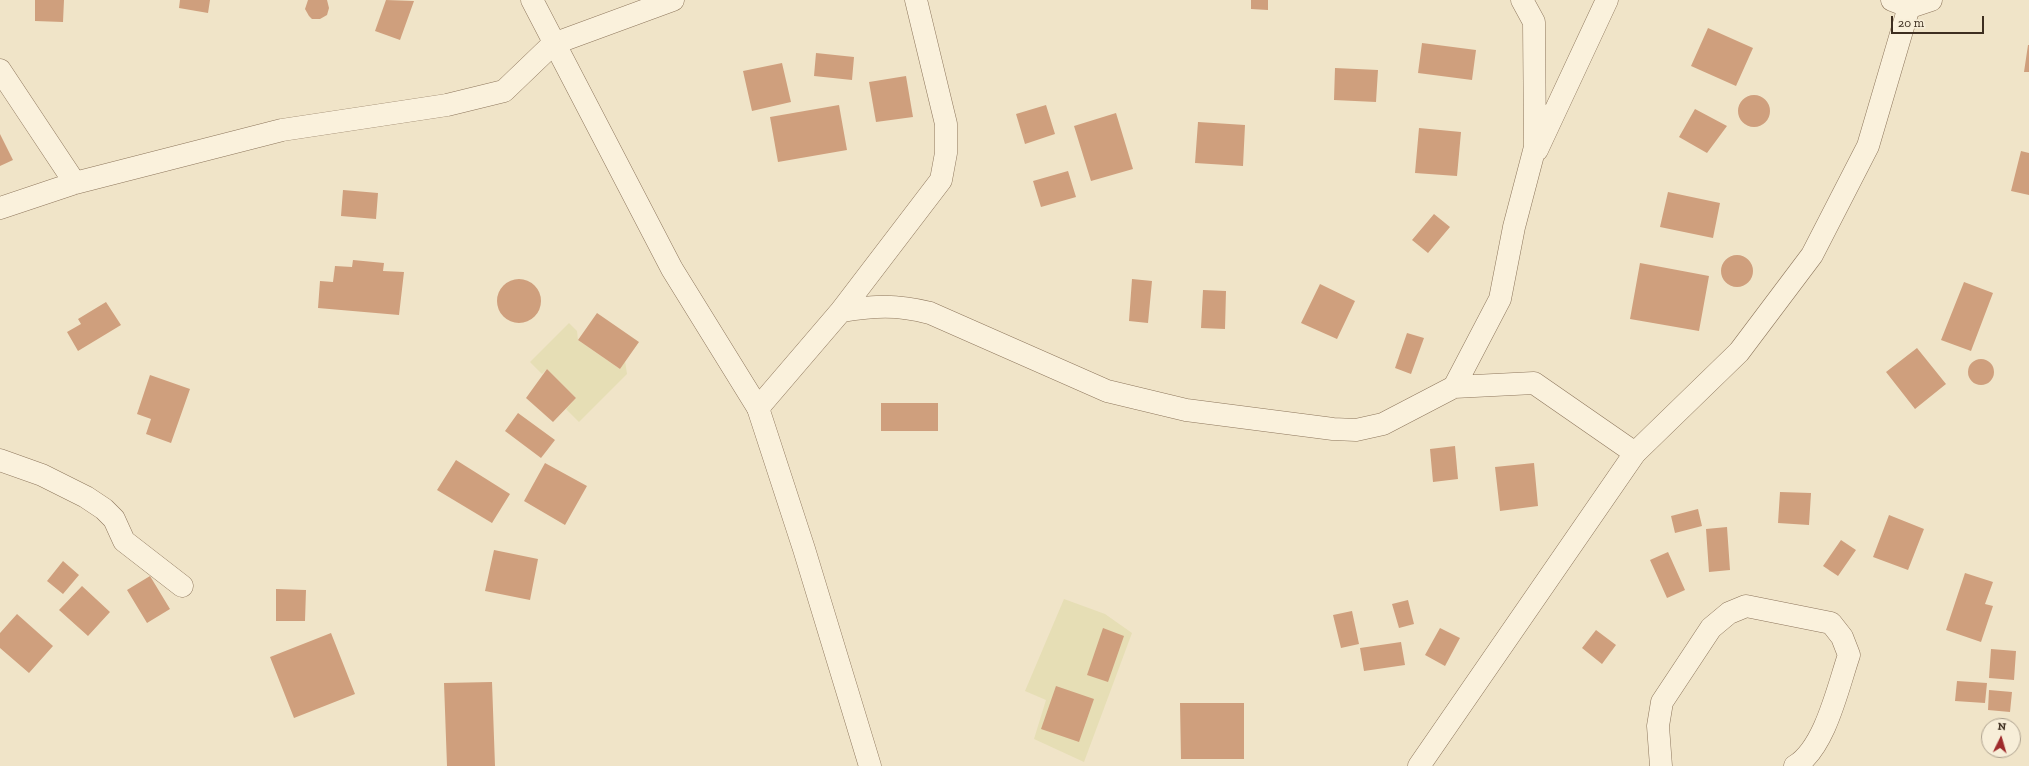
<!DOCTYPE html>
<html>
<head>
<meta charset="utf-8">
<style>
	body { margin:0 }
	#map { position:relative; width:2029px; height:766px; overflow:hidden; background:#f0e4c8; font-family:"Zilla Slab",serif }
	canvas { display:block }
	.north { position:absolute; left:1981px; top:718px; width:40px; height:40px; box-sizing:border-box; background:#f7eed8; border:1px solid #ada18e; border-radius:50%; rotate:5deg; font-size:11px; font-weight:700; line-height:16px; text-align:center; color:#3d2e20 }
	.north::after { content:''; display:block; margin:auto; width:14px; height:18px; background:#9e2a2b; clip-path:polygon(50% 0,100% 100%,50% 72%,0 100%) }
	.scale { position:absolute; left:1891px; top:16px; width:93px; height:18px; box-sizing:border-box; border:2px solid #3d2e20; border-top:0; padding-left:5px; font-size:12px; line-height:14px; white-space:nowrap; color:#3d2e20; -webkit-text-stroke:3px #f7eed8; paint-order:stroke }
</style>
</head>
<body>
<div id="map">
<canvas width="2029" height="766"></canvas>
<div class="north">N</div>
<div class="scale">20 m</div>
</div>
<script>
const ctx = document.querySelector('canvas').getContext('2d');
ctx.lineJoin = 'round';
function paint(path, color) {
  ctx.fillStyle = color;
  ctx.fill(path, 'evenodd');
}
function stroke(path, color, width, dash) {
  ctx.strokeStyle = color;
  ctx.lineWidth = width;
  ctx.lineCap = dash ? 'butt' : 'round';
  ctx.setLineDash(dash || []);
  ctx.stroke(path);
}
paint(new Path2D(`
	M569,323l8,8 1,9 42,29 5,-8 2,13 -48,48 -13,-13 10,-11 -29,-29 -5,5 -12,-12z
	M1064,599l41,15 27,19 -48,129 -50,-23 12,-39 -21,-9z`), '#e6deb5');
paint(new Path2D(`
	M35,0h29l-1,22 -28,-1z
	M180,0h30l-2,13 -29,-5z
	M308,0h19l2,8 -2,7 -7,4h-8l-3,-3 -4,-7z
	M386,0l28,1 -14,39 -25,-9z
	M1251,0h17v10l-17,-1z
	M1708,28l45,20 -17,38 -45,-20z
	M1422,43l54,7 -4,30 -54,-7z
	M2028,45h1v27h-5z
	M816,53l38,4 -2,23 -38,-4z
	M782,63l9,39 -39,9 -9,-40z
	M1335,68l43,2 -2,32 -42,-2z
	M906,76l7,41 -37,5 -7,-40z
	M1738 111a16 16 0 1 1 32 0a16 16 0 1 1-32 0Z
	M839,105l8,45 -69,12 -8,-45z
	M1046,105l9,29 -30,10 -9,-30z
	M1695,109l32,17 -20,27 -28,-16z
	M1116,113l17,56 -42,12 -17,-55z
	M1198,122l47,3 -2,41 -48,-3z
	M1419,128l42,4 -4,44 -42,-3z
	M0,134l13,26 -13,6z
	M2021,151l8,2v42l-18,-4z
	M1068,171l8,26 -35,10 -8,-26z
	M343,190l35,3 -2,26 -35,-3z
	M1668,192l52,11 -7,35 -53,-11z
	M1434,214l16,13 -22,26 -16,-13z
	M1721 271a16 16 0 1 1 32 0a16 16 0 1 1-32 0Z
	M353,260l31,3 -1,8 21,1 -5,43 -81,-7 2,-27 13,1 2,-16 17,1z
	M1640,263l69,13 -10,55 -69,-12z
	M497 301a22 22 0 1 1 44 0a22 22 0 1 1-44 0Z
	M1132,279l20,2 -4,42 -19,-2z
	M1964,282l29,11 -22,58 -30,-11z
	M1320,284l35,17 -18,38 -36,-16z
	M1203,290l23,1 -1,38 -24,-1z
	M106,302l15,23 -43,26 -11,-19 14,-8 -3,-5z
	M597,313l42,29 -19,27 -42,-29z
	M1407,333l17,5 -13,36 -16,-6z
	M1917,348l29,36 -31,25 -29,-37z
	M1968 372a13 13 0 1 1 26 0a13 13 0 1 1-26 0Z
	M547,369l29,29 -23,24 -27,-24z
	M150,375l40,14 -19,54 -25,-9 5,-15 -14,-5z
	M881,403h57v28h-57z
	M518,413l37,27 -14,18 -36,-27z
	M1455,446l3,33 -25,3 -3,-33z
	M456,460l54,34 -18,29 -55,-33z
	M545,463l42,23 -22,39 -41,-24z
	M1534,463l4,43 -38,5 -5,-44z
	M1780,492l31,1 -2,32 -31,-2z
	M1698,509l4,17 -27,7 -4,-17z
	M1889,515l35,14 -16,41 -35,-13z
	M1727,527l3,43 -21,2 -3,-43z
	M1841,540l15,10 -18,26 -15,-10z
	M494,550l44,9 -8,41 -45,-9z
	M1668,552l17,38 -18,8 -17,-38z
	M63,561l16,14 -16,19 -16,-13z
	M1965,573l28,9 -8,22 8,2 -12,36 -35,-12z
	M150,576l20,33 -23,14 -20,-33z
	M82,586l28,26 -22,24 -29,-26z
	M276,589l30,1 -1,31h-29z
	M1408,600l6,24 -15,4 -7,-24z
	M1352,611l7,33 -18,4 -8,-33z
	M17,614l36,32 -24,27 -29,-25v-15z
	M1103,628l21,8 -16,46 -21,-7z
	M1440,628l20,10 -15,28 -20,-11z
	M1596,630l20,15 -14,19 -20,-16z
	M331,633l24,61 -61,24 -24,-61z
	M1401,642l4,23 -41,6 -4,-23z
	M1991,649l25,2 -2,29 -25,-2z
	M1957,681l30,2 -2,20 -30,-2z
	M492,682l3,84h-48l-3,-83z
	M1056,686l38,13 -15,43 -38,-13z
	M1989,690l23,2 -2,20 -22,-2z
	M1180,703h64v56h-63z`), '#cf9f7d');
const minor = new Path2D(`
	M1522,0l12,22 1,125 -21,80 -14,72 -46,88 80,-4 101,70
	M1892,0l18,7 21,-7
	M0,70l75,113
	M1537,150l70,-150
	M0,208l75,-25 207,-53 165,-25 57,-14 49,-47 120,-44
	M841,311l100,-131 5,-27v-29l-30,-124
	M758,408l83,-97c34,-5 54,-7 89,2l177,78 79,19 147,19 23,1 27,-6 71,-37
	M0,460l42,15 44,22 18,12 10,10 10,22 58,45
	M1661,766l-3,-40 4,-24 49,-74 18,-15 17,-7 85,17 11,14 7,18c-11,32 -24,93 -54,111`);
const tertiary = new Path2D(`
	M532,0l140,269 86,139 46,141 66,217
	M1419,766l216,-313 104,-101 73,-97 56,-109 43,-146`);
stroke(minor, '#8d765c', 23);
stroke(tertiary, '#8d765c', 23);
stroke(minor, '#faf1dc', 22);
stroke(tertiary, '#faf1dc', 22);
</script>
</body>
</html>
